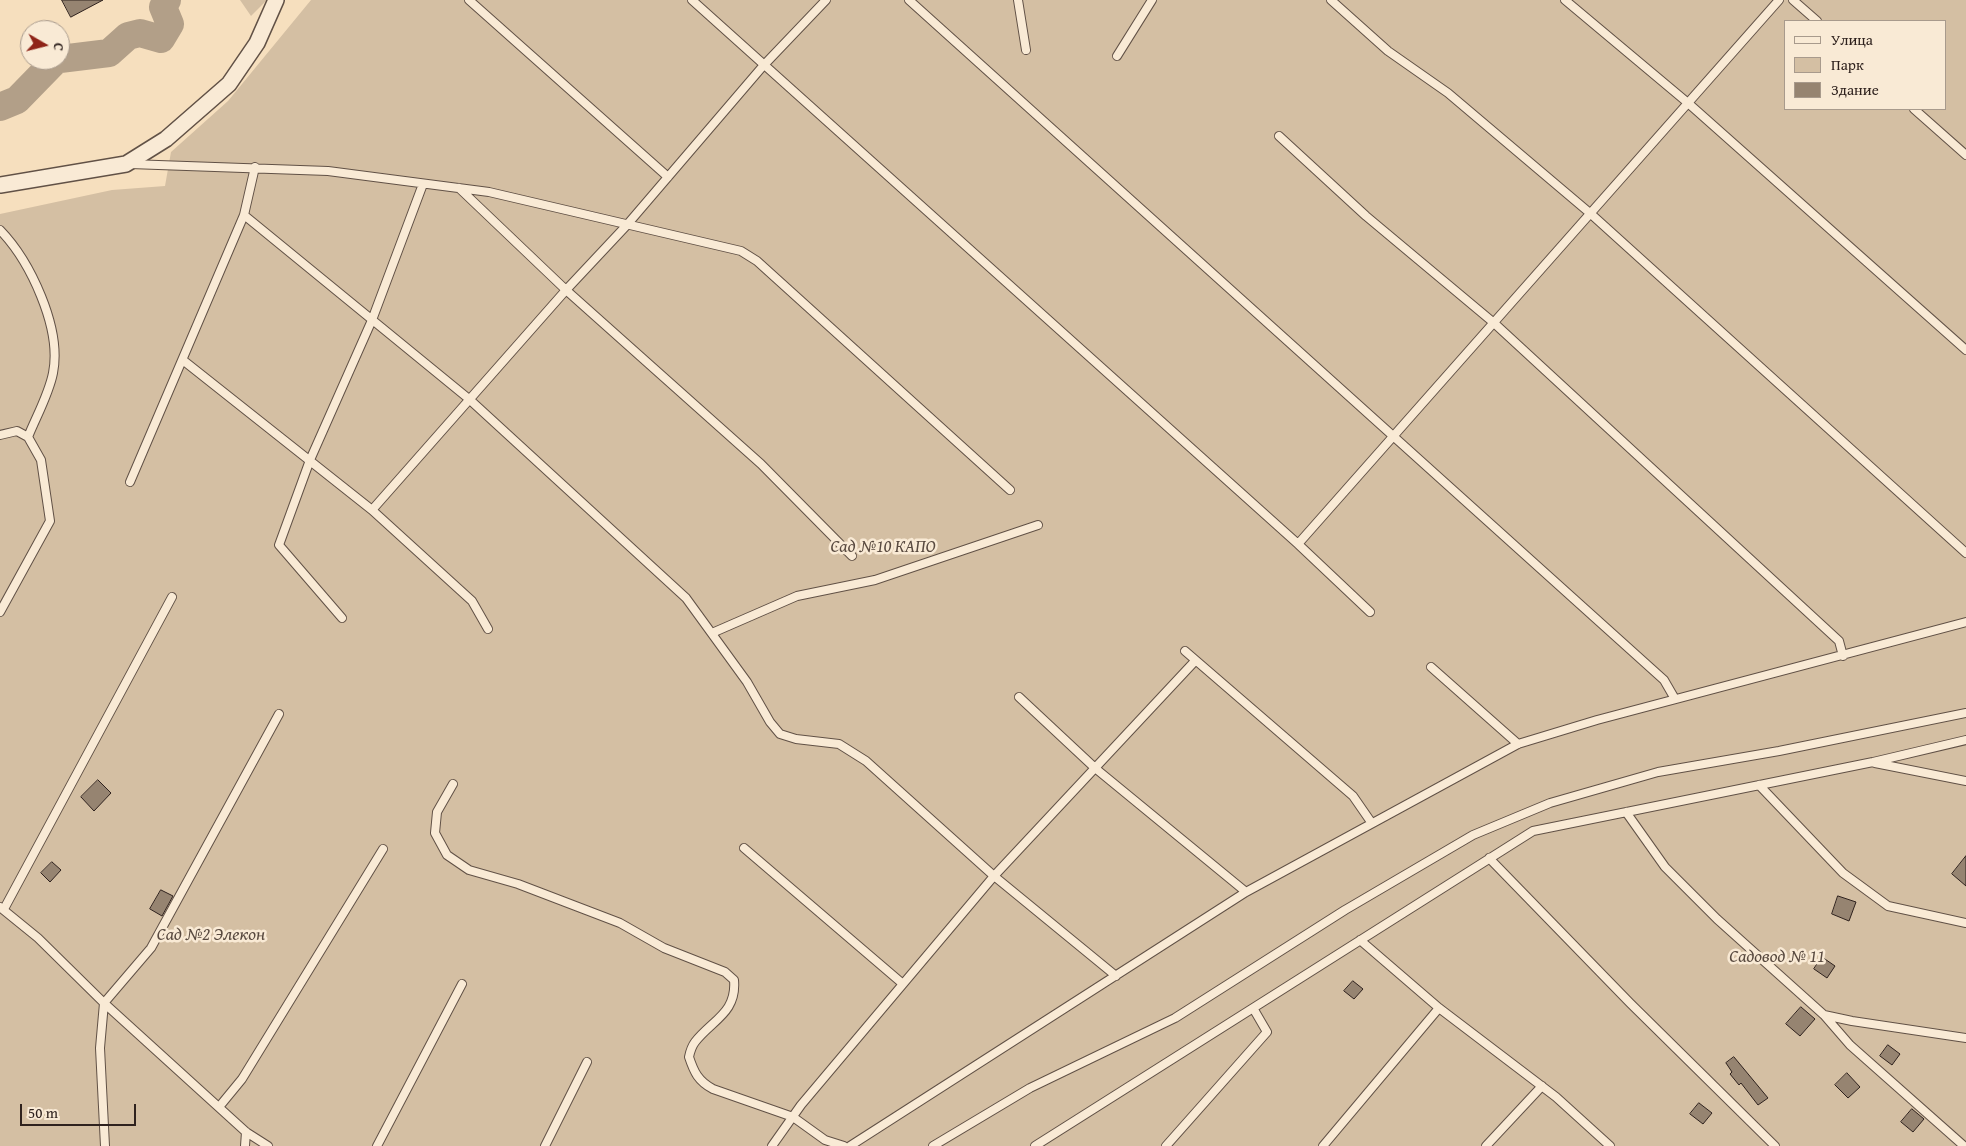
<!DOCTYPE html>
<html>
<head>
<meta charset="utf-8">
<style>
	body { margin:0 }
	#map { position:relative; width:1966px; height:1146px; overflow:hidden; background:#f6dfbe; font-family:"Gentium Book Plus",serif }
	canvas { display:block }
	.legend { position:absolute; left:1784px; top:20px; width:162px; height:90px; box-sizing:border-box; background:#f9ead5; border:1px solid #a89a8c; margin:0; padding:6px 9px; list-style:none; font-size:15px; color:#2f221e }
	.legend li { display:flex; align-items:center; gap:10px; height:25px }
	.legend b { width:25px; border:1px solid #a89a8c }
	.north { position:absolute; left:20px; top:20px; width:50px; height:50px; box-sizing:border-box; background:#f9ead5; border:1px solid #a89a8c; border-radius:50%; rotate:98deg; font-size:14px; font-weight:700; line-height:20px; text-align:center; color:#2f221e }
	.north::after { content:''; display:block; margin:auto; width:18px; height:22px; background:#8f2418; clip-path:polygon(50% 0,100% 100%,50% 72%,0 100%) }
	.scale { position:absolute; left:20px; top:1104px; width:116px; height:22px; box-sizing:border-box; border:2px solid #2f221e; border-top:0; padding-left:6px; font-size:15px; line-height:18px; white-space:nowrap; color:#2f221e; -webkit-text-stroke:4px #f9ead5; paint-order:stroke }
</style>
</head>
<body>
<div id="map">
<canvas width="1966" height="1146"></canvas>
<ul class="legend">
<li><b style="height:6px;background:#f9ead5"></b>Улица</li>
<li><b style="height:14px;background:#d4bfa3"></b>Парк</li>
<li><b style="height:14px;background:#968471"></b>Здание</li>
</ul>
<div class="north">С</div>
<div class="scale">50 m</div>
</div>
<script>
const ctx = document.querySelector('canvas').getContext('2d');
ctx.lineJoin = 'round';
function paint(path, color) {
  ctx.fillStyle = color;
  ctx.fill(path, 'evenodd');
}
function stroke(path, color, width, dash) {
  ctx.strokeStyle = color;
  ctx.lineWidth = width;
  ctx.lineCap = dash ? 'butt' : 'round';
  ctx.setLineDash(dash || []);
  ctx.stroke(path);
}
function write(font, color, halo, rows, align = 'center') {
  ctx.font = font + ' "Gentium Book Plus",serif';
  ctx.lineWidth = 5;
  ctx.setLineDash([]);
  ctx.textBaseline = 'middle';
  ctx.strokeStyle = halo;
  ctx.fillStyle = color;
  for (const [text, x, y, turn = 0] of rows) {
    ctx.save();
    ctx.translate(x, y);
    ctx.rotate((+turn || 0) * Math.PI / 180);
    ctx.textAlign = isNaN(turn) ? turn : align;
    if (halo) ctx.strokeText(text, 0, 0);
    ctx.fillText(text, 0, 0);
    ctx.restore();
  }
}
paint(new Path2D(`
	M240,0h27l-16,16z
	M311,0h1655v1146h-1966v-932l112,-24 53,-4 6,-34 57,-51zM1785,21h160v88h-160z`), '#d4bfa3');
stroke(new Path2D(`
	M60,59l49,-6 19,-17 12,-3 21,6 9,-15 -7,-17 4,-7
	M0,107l17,-7 39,-40`), '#b29f88', 28);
const building = new Path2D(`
	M62,0h41l-32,17z
	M98,780l13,13 -17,18 -13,-14z
	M1966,856v30l-14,-12z
	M52,862l9,8 -11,12 -9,-9z
	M161,890l12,6 -11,20 -12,-7z
	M1838,896l18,6 -7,19 -17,-7z
	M1822,957l13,9 -8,12 -13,-9z
	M1353,981l10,8 -9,10 -10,-8z
	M1801,1007l14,12 -15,17 -14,-12z
	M1888,1045l12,9 -8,11 -12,-9z
	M1734,1057l34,41 -10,7 -17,-22 -2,2 -9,-11 2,-2 -6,-9z
	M1847,1073l13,14 -12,11 -13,-13z
	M1699,1103l13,10 -9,11 -13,-10z
	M1912,1109l12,10 -11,13 -12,-10z`);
paint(building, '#968471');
stroke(building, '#2f221e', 1);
const lane = new Path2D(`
	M469,0l199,177
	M692,0l606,544 72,68
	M909,0l755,680 11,19
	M1018,0l8,50
	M1331,0l57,51 60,42 143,121 375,339
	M1565,0l123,103 278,247
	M1793,0l24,21
	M1117,56l35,-56
	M1914,109l52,46
	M1279,136l87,80 128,107 345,318 4,15
	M130,164l198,7 161,21 252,59 16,10 253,229
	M459,188l107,102 195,174 91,92
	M244,215l225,184 217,199 61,84 23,40 10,12 16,5 43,5 27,17 128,115 122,100
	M0,230c30,31 62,98 53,143 -4,21 -17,44 -25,64
	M184,361l188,149 100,91 16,28
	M0,435l17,-4 11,6 13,23 9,61 -50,91
	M130,482l114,-267 11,-48
	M372,510l194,-220 60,-64 137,-160 63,-66
	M1298,544l481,-544
	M342,618l-63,-73 31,-85 62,-140 51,-136
	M712,633l85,-37 78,-16 163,-55
	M1185,651l168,145 18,26
	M1431,667l87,77
	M1019,697l76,71 151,124
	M1875,763l91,18
	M453,784l-16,28 -2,21 12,22 22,15 49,14 102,39 44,25 61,24 9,8c3,33 -22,40 -39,62 -3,4 -5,10 -6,15 5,15 9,24 24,32l80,28 32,23 19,6
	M1759,785l84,88 45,33 78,17
	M1626,812l39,55 52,52 107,96 28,6 114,17
	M744,848l159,136
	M1489,858l141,145 145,143
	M0,907l38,31 66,65 142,129 22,14
	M4,909l168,-312
	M1360,940l79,68 117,89 54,49
	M1824,1015l26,30 114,101
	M219,1107l23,-28 141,-230
	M105,1146l-5,-98 4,-45 47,-55 128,-234
	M245,1146l1,-14
	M377,1146l85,-162
	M545,1146l42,-84
	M772,1146l29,-41 193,-229 201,-215
	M850,1146l396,-254 272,-148 79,-24 369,-98
	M933,1146l97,-58 145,-70 170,-108 128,-75 77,-32 108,-31 121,-21 187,-38
	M1035,1146l498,-315 340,-69 93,-22
	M1166,1146l101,-114 -14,-24
	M1323,1146l116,-138
	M1486,1146l56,-60`);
const street = new Path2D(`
	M0,185l126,-21 40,-25 63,-55 28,-41 19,-43`);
stroke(lane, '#615146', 10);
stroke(street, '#615146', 18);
stroke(lane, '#f9ead5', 8);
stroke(street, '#f9ead5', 15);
write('italic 18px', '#58493f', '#f9ead5', [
	["Сад №10 КАПО",883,547],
	["Сад №2 Элекон",211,935],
	["Садовод № 11",1777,957]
]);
</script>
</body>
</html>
